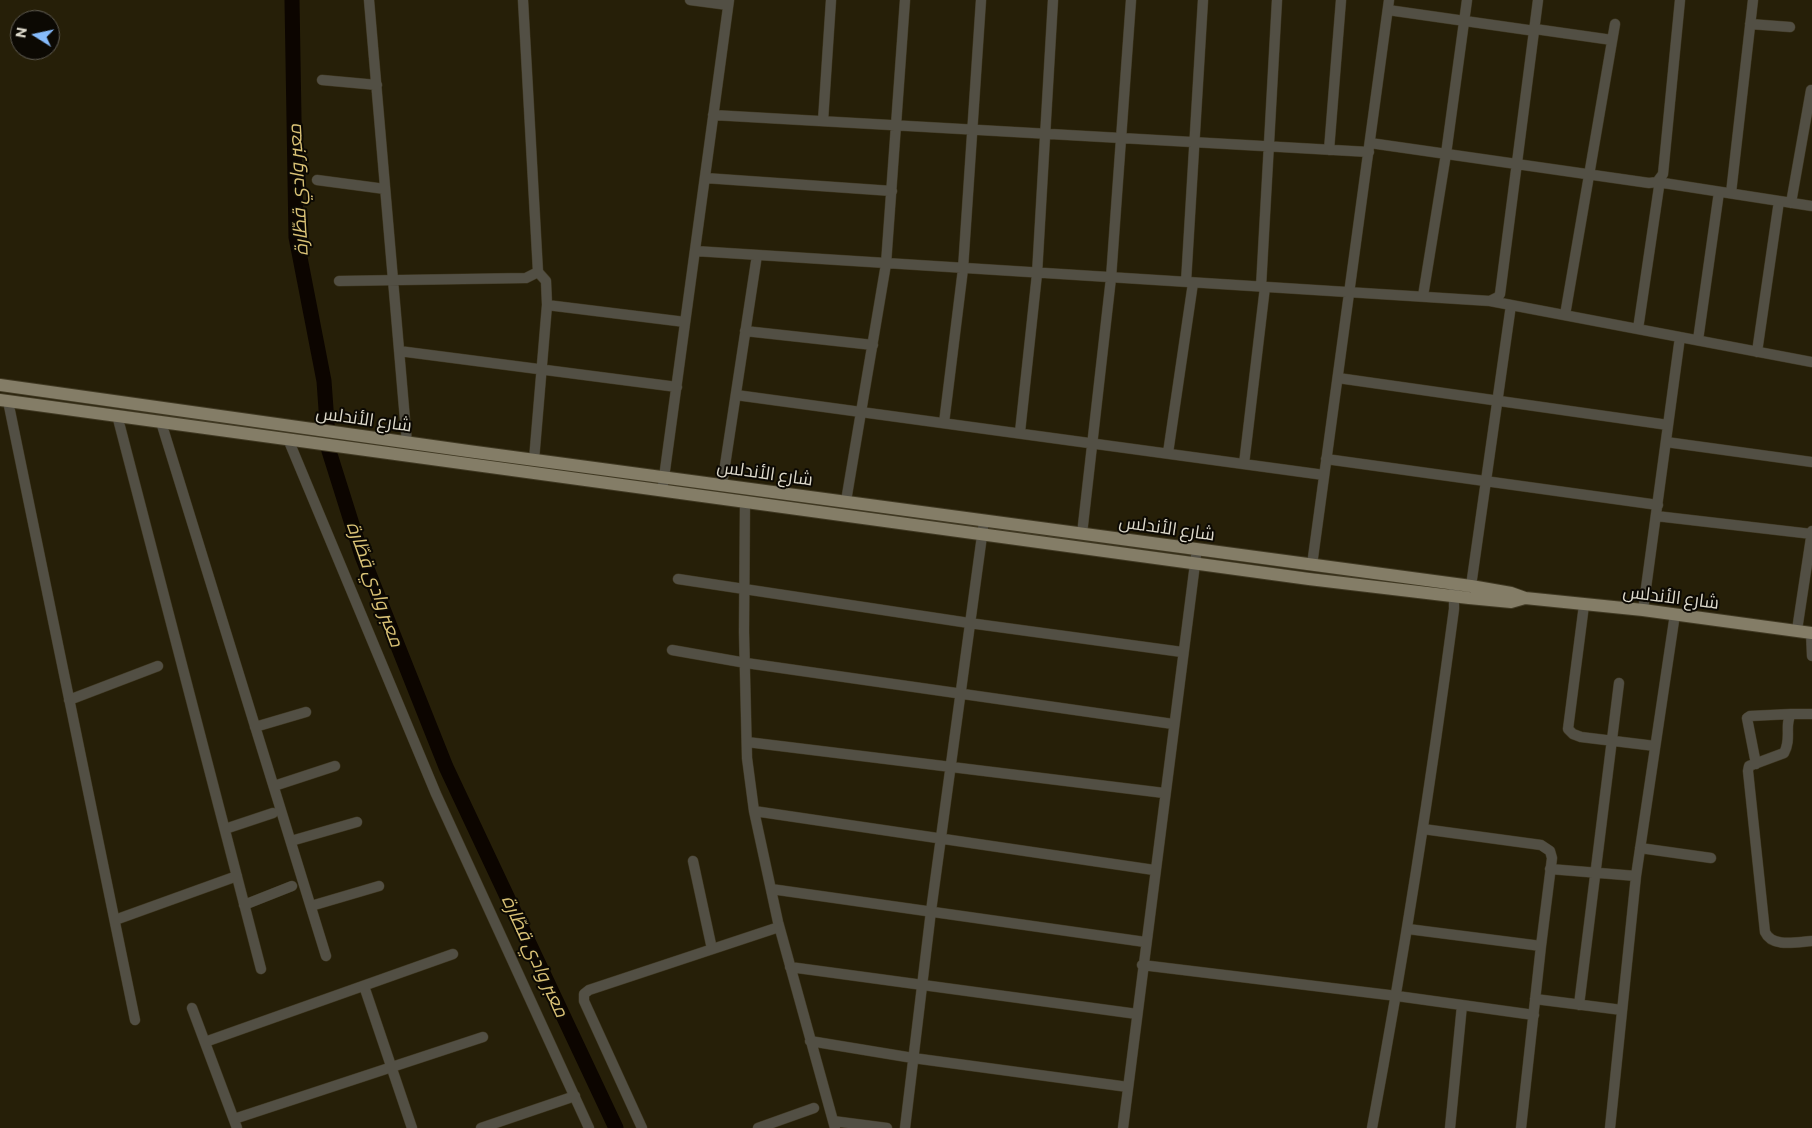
<!DOCTYPE html>
<html>
<head>
<meta charset="utf-8">
<style>
	body { margin:0 }
	#map { position:relative; width:1812px; height:1128px; overflow:hidden; background:#261f08; font-family:Commissioner,sans-serif }
	canvas { display:block }
	.north { position:absolute; left:10px; top:10px; width:50px; height:50px; box-sizing:border-box; background:#0c0903; border:1px solid #605c53; border-radius:50%; rotate:280deg; font-size:14px; font-weight:700; line-height:20px; text-align:center; color:#ddd9cb }
	.north::after { content:''; display:block; margin:auto; width:18px; height:22px; background:#86bbfb; clip-path:polygon(50% 0,100% 100%,50% 72%,0 100%) }
</style>
</head>
<body>
<div id="map">
<canvas width="1812" height="1128"></canvas>
<div class="north">N</div>
</div>
<script>
const ctx = document.querySelector('canvas').getContext('2d');
ctx.lineJoin = 'round';
function stroke(path, color, width, dash) {
  ctx.strokeStyle = color;
  ctx.lineWidth = width;
  ctx.lineCap = dash ? 'butt' : 'round';
  ctx.setLineDash(dash || []);
  ctx.stroke(path);
}
function write(font, color, halo, rows, align = 'center') {
  ctx.font = font + ' Commissioner,Cairo,sans-serif';
  ctx.lineWidth = 4;
  ctx.setLineDash([]);
  ctx.textBaseline = 'middle';
  ctx.strokeStyle = halo;
  ctx.fillStyle = color;
  for (const [text, x, y, turn = 0] of rows) {
    ctx.save();
    ctx.translate(x, y);
    ctx.rotate((+turn || 0) * Math.PI / 180);
    ctx.textAlign = isNaN(turn) ? turn : align;
    if (halo) ctx.strokeText(text, 0, 0);
    ctx.fillText(text, 0, 0);
    ctx.restore();
  }
}
stroke(new Path2D(`
	M292,0l4,237 28,144 5,70 33,105 84,211 170,361`), '#0c0500', 15);
const minor = new Path2D(`
	M369,0l38,443
	M690,0l38,5
	M1388,10l147,21
	M1750,24l40,3
	M1535,29l77,11
	M322,80l55,5
	M713,115l656,37
	M823,121l8,-121
	M1370,143l279,40 8,-1 6,-8 17,-174
	M1329,150l12,-150
	M705,178l187,13
	M317,180l68,9
	M1657,182l155,24
	M1731,193l22,-193
	M1791,203l20,-113
	M695,251l795,50 8,-4 2,-3 38,-294
	M339,281l187,-3 12,-6 -15,-272
	M1186,282l17,-282
	M1261,287l16,-287
	M1423,296l23,-142 21,-154
	M1490,301l322,61
	M547,305l138,17
	M1565,315l50,-291
	M1638,329l22,-149
	M745,331l128,14
	M1698,340l21,-148
	M399,351l278,36
	M1757,352l22,-151
	M1338,378l330,47
	M736,395l588,80
	M8,401l127,619
	M117,415l144,554
	M161,422l165,534
	M944,423l19,-154 18,-269
	M1020,432l17,-158 16,-274
	M288,439l148,355 153,334
	M1666,442l146,20
	M1168,453l25,-170
	M1326,459l332,46
	M534,460l13,-155 -1,-24 -8,-9
	M1244,464l21,-177
	M663,485l66,-485
	M722,485l35,-230
	M745,501l-1,131 3,126 7,53 24,111 57,206
	M846,501l40,-237 19,-264
	M1656,516l156,18
	M1082,534l29,-256 20,-278
	M1312,565l77,-565
	M678,579l291,44 213,29
	M1471,586l40,-281
	M1584,605l-16,124 5,5 8,3 74,9
	M1643,610l37,-273
	M1797,630l15,-99
	M1811,632l1,24
	M672,650l74,13 427,61
	M69,700l89,-34
	M1812,714h-21c-7,11 1,25 -7,39l-35,13 -1,5 17,161c7,16 32,10 47,9
	M255,727l51,-15
	M747,742l417,51
	M1756,764l-9,-46 3,-2 41,-2
	M274,786l61,-20
	M754,811l400,59
	M225,829l48,-16
	M1423,829l118,16 9,6 2,7 -11,88
	M291,841l66,-19
	M1640,848l71,10
	M693,861l19,88
	M1550,869l86,7
	M771,889l374,53
	M244,905l48,-19
	M311,906l68,-20
	M115,920l122,-44
	M1408,929l133,17 -20,182
	M1142,965l255,31 137,19
	M790,967l347,47
	M364,986l48,142
	M1535,999l87,11
	M1579,1005l40,-322
	M192,1008l45,120
	M810,1041l103,17 215,29
	M205,1042l248,-88
	M234,1119l249,-82
	M833,1121l54,7
	M481,1128l94,-32
	M642,1128l-58,-127v-7l5,-4 190,-63
	M758,1128l56,-20
	M905,1128l26,-217 53,-390
	M1123,1128l73,-572
	M1372,1128c32,-172 59,-345 82,-519v-18
	M1450,1128l12,-123
	M1610,1128l26,-252 39,-262`);
const major = new Path2D(`
	M0,385l468,66 1003,135 40,7 14,5 118,12 169,23
	M0,400l1309,179 160,19 42,4 14,-4`);
stroke(minor, '#403923', 11);
stroke(major, '#403923', 14);
stroke(minor, '#524f44', 10);
stroke(major, '#847d67', 12);
write('18px', '#ddd9cb', '#0c0903', [
	["شارع الأندلس",364,419,8],
	["شارع الأندلس",765,473,8],
	["شارع الأندلس",1167,528,8],
	["شارع الأندلس",1671,597,7]
]);
write('italic 19px', '#dac276', '#0c0903', [
	["معبر وادي قطّارة",298,190,-93],
	["معبر وادي قطّارة",375,584,70],
	["معبر وادي قطّارة",535,956,65]
]);
</script>
</body>
</html>
